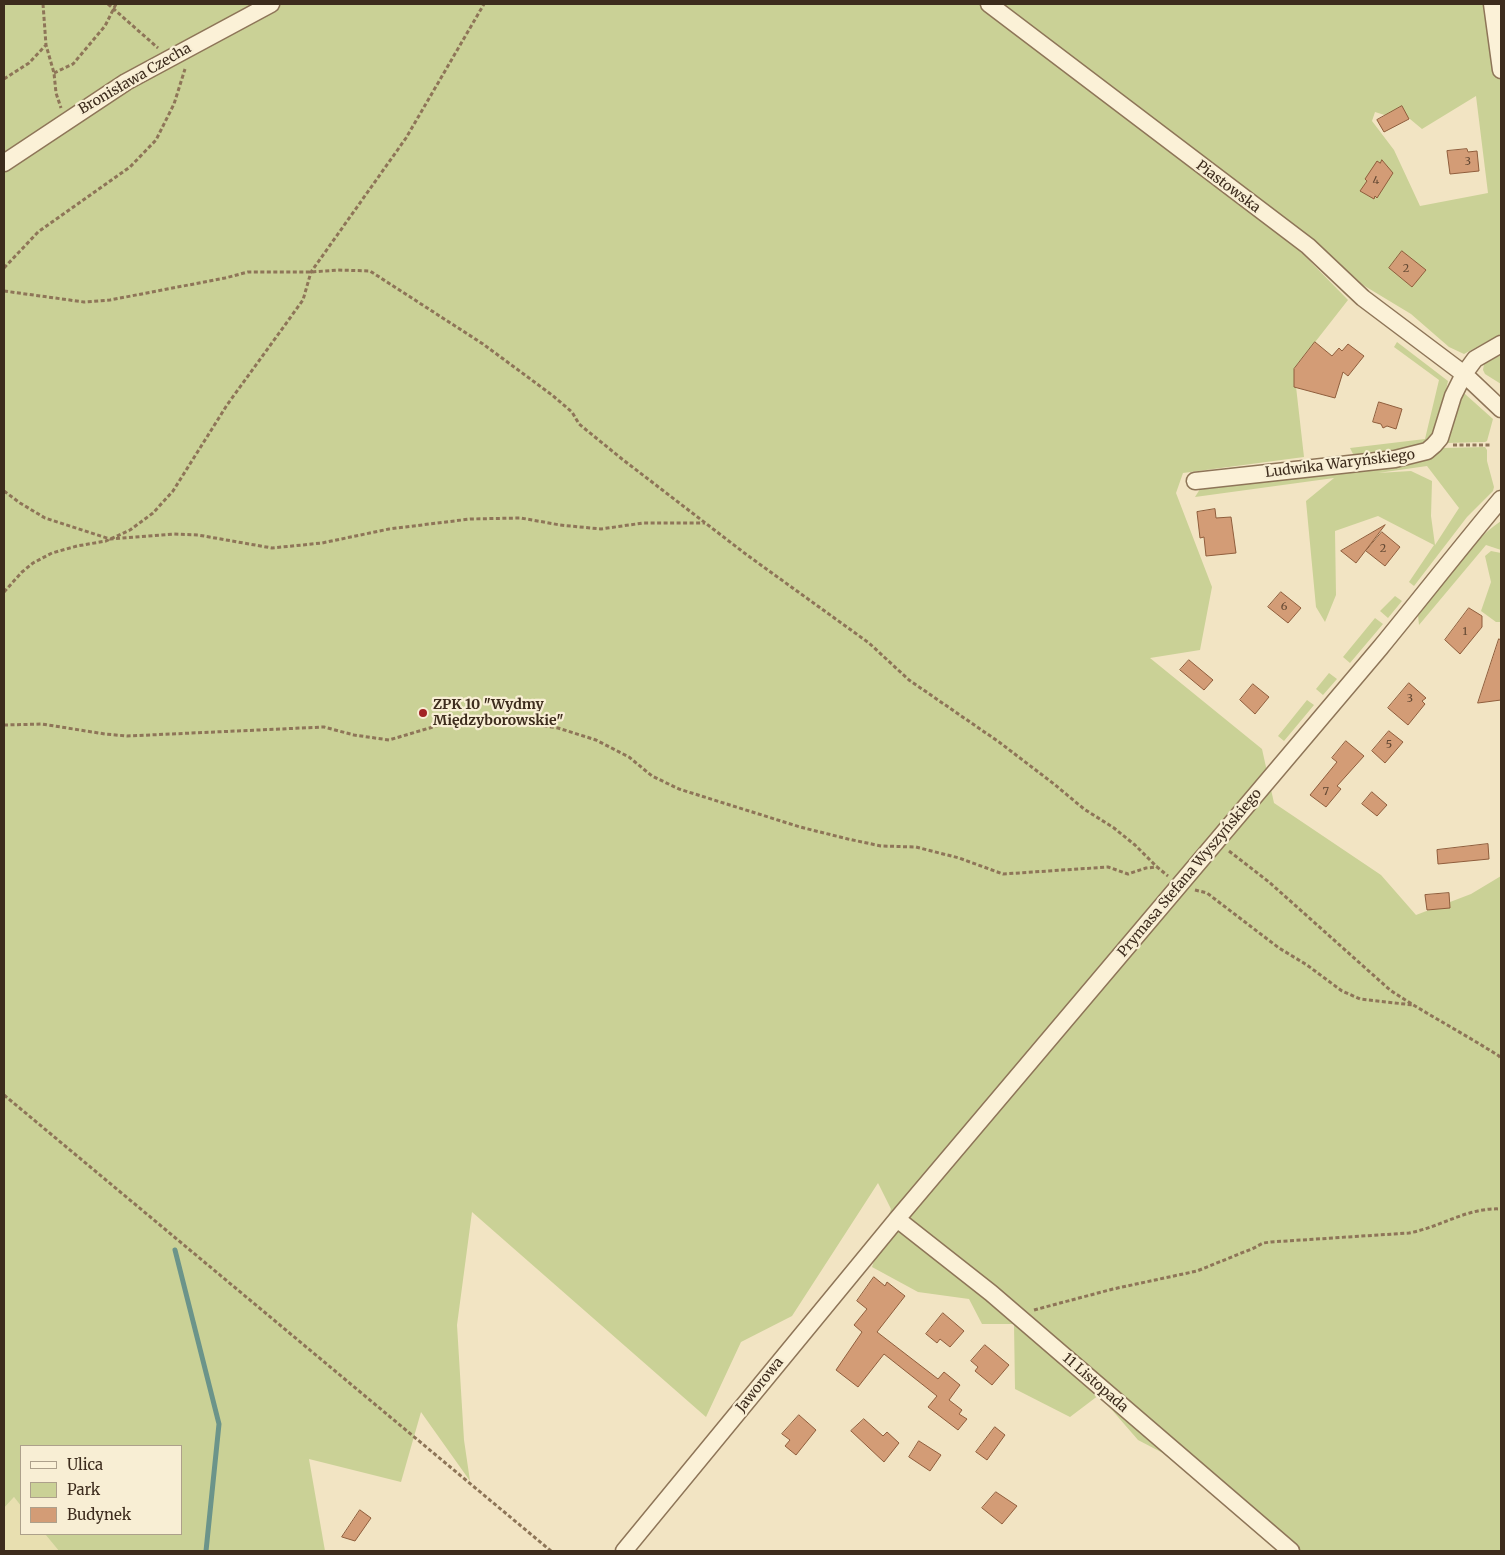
<!DOCTYPE html>
<html>
<head>
<meta charset="utf-8">
<style>
	body { margin:0 }
	#map { position:relative; width:1505px; height:1555px; overflow:hidden; background:#f2e4c3; font-family:Merriweather,serif }
	canvas { display:block }
	.frame { position:absolute; inset:0; border:5px solid #3d2c1d; pointer-events:none }
	.legend { position:absolute; left:20px; top:1445px; width:162px; height:90px; box-sizing:border-box; background:#f8eed4; border:1px solid #ada08b; margin:0; padding:6px 9px; list-style:none; font-size:15px; color:#3d2c1d }
	.legend li { display:flex; align-items:center; gap:10px; height:25px }
	.legend b { width:25px; border:1px solid #ada08b }
</style>
</head>
<body>
<div id="map">
<canvas width="1505" height="1555"></canvas>
<div class="frame"></div>
<ul class="legend">
<li><b style="height:6px;background:#fbf1d7"></b>Ulica</li>
<li><b style="height:14px;background:#cad196"></b>Park</li>
<li><b style="height:14px;background:#d39c76"></b>Budynek</li>
</ul>
</div>
<script>
const ctx = document.querySelector('canvas').getContext('2d');
ctx.lineJoin = 'round';
function paint(path, color) {
  ctx.fillStyle = color;
  ctx.fill(path, 'evenodd');
}
function stroke(path, color, width, dash) {
  ctx.strokeStyle = color;
  ctx.lineWidth = width;
  ctx.lineCap = dash ? 'butt' : 'round';
  ctx.setLineDash(dash || []);
  ctx.stroke(path);
}
function write(font, color, halo, rows, align = 'center') {
  ctx.font = font + ' Merriweather,serif';
  ctx.lineWidth = 4.5;
  ctx.setLineDash([]);
  ctx.textBaseline = 'middle';
  ctx.strokeStyle = halo;
  ctx.fillStyle = color;
  for (const [text, x, y, turn = 0] of rows) {
    ctx.save();
    ctx.translate(x, y);
    ctx.rotate((+turn || 0) * Math.PI / 180);
    ctx.textAlign = isNaN(turn) ? turn : align;
    if (halo) ctx.strokeText(text, 0, 0);
    ctx.fillText(text, 0, 0);
    ctx.restore();
  }
}
paint(new Path2D(`
	M14,1497l7,9v28h24l14,17h-55v-43z`), '#e8dfb0');
paint(new Path2D(`
	M4,4h1497v330l-37,20 -15,-7 -38,-33 -48,-29 -56,-51 -134,-95 -9,8 134,102 50,51 -54,69 10,88 -121,16 -7,20 36,94 -12,63 -50,8 112,91 12,54 107,72 35,40 55,-21 30,-18v675h-200l-71,-63 -92,-48 -39,-45 -29,22 -55,-28 -1,-65h-32l-13,-25 -51,-7 -46,-25 19,-58 -13,-26 -86,133 -51,26 -35,75 -234,-205 -15,113 7,115 6,41 -49,-69 -20,70 -92,-23 16,92h-266l-14,-17h136v-88h-160v60l-7,-9 -10,11zM1476,96l12,97 -68,13 -26,-56 -22,-29 3,-9 19,6 4,-9 24,20z
	M1397,342l51,39c-6,26 -7,57 -35,68l-59,7 -4,-8 75,-9 14,-59 -45,-33z
	M1501,355v29l-16,-10 -2,-4 1,-6z
	M1462,394h3l28,25 -6,22 -2,1 -39,1z
	M1485,447l2,3v11l7,26 -1,4 -26,26 -53,69 -5,-4 25,-37 -56,-29 -43,15 1,64 -11,27 -9,-15 -10,-106 28,-23 -139,19 5,-8 211,-25c13,-2 24,-6 32,-16zM1427,466l32,42 -24,37 -4,-29 1,-35 -21,-10 -33,2z
	M1501,521v29l-15,-5 -67,80 -1,-10c26,-32 49,-71 83,-94z
	M1491,551l10,2v69h-5l-15,-11 10,-29 -6,-26z
	M1395,596l7,5 -14,17 -8,-7z
	M1375,618l8,6 -33,39 -7,-6z
	M1329,673l8,6 -14,16 -7,-6z
	M1307,700l7,5 -30,36 -6,-5z`), '#cad196');
stroke(new Path2D(`
	M175,1250l44,174 -13,127`), '#6b948a', 5);
const building = new Path2D(`
	M1402,106l7,13 -25,13 -7,-12z
	M1467,149l1,3 9,-1 2,20 -29,3 -3,-23z
	M1382,160l11,13 -16,25 -2,-2 -1,3 -14,-8 7,-10 -2,-2 12,-18 3,2z
	M1402,251l24,19 -14,17 -23,-19z
	M1315,342l17,14 7,-8 3,3 6,-7 16,12 -16,20 -5,-4 -8,26 -41,-11v-18z
	M1379,402l23,7 -6,20 -9,-3 -4,2 -2,-4 -8,-2z
	M1215,509l1,9 15,-1 5,36 -30,3 -2,-19 -4,1 -3,-26z
	M1385,525l-29,38 -15,-12z
	M1382,532l18,15 -15,19 -19,-15z
	M1281,592l20,16 -13,15 -20,-16z
	M1469,608l13,8v11l-22,27 -15,-14z
	M1499,639l2,1v60l-23,3z
	M1189,660l24,20 -9,10 -24,-20z
	M1409,683l17,15 -4,3 3,3 -17,21 -20,-17z
	M1253,684l16,13 -14,17 -15,-14z
	M1389,731l14,11 -18,21 -13,-12z
	M1346,741l18,15 -27,30 4,3 -15,18 -16,-12 27,-33 -5,-4z
	M1372,792l15,13 -10,11 -15,-12z
	M1488,844l1,15 -51,5 -1,-14z
	M1449,893l1,15 -23,2 -2,-15z
	M874,1277l11,9 2,-4 18,14 -28,36 61,47 6,-7 16,13 -11,15 13,10 -3,4 8,5 -9,11 -30,-23 9,-11 -53,-42 -26,33 -22,-17 26,-38 -8,-7 13,-16 -10,-8z
	M943,1313l21,18 -14,16 -10,-8 -3,4 -11,-9z
	M985,1345l24,20 -17,20 -17,-14 3,-4 -7,-6z
	M799,1415l17,15 -20,25 -11,-9 5,-6 -8,-6z
	M864,1419l19,17 4,-4 12,11 -15,19 -33,-31z
	M995,1427l10,8 -18,25 -11,-8z
	M919,1441l22,14 -11,16 -21,-14z
	M996,1492l21,14 -15,18 -20,-16z
	M360,1510l11,8 -16,23 -13,-4z`);
paint(building, '#d39c76');
stroke(building, '#8f5d3c', 1);
const minor = new Path2D(`
	M989,4l319,242 55,52 101,76 37,35
	M1492,4l9,66
	M4,163l122,-81 145,-78
	M1195,481l200,-22 32,-8 7,-6 6,-7 13,-42 11,-22 11,-15 26,-15
	M897,1219l94,74 300,258
	M624,1551l273,-332 483,-571c41,-50 80,-100 121,-149`);
stroke(minor, '#8e7558', 19);
stroke(new Path2D(`
	M43,4l3,41 8,28 2,20 5,15
	M108,4l50,44
	M54,73l19,-9 32,-38 11,-22
	M4,79l25,-16 17,-18
	M4,268l34,-36 92,-65 26,-27 18,-36 11,-35
	M4,291l80,11 26,-2 115,-22 23,-6h63l27,-2 32,1 113,73 69,51 20,17 7,12 43,35 125,96 122,88 40,37 90,62 55,42 30,25 30,19 21,17 22,22
	M1453,445h37
	M4,491l16,12 25,15 65,21 64,-5 24,1 74,13 50,-5 67,-14 81,-10 51,-1 39,7 41,4 42,-6h62
	M4,592l18,-20 11,-9 19,-10 25,-7 29,-5 24,-11 23,-17 20,-22 54,-86 76,-105 8,-28 95,-134 78,-134
	M4,725l38,-1 63,10 22,2 197,-9 30,8 35,5 64,-19 25,-5 80,12 38,12 33,17 23,19 27,13 121,38 48,12 33,7 35,1 43,11 44,16 105,-7 20,7 18,-6 11,-1 11,9
	M1229,851l40,31 121,108c36,24 73,43 109,66l2,3
	M1195,890l12,3 72,55 28,17 35,26 18,8 53,6
	M4,1095l547,456
	M1034,1310l79,-21 84,-18 57,-23 9,-5 8,-1 138,-9c32,-6 59,-26 92,-24`), '#8e7558', 3, [4, 2.5]);
stroke(minor, '#fbf1d7', 16);
for (const [x, y, r, color] of [
	[423,713,5,"#a22324"]
]) {
  const dot = new Path2D();
  dot.arc(x, y, r, 0, 2 * Math.PI);
  ctx.fillStyle = color;
  ctx.fill(dot);
  stroke(dot, '#f8eed4', 2);
}
write('11px', '#624833', null, [
	["3",1468,162],
	["4",1376,181],
	["2",1406,269],
	["2",1383,549],
	["6",1284,607],
	["1",1465,632],
	["3",1410,699],
	["5",1389,745],
	["7",1326,792]
]);
write('14px', '#3d2c1d', '#f8eed4', [
	["Bronisława Czecha",135,79,-30],
	["Piastowska",1228,187,37],
	["Ludwika Waryńskiego",1340,464,-7],
	["Prymasa Stefana Wyszyńskiego",1190,873,-50],
	["11 Listopada",1095,1383,41],
	["Jaworowa",760,1385,-51]
]);
write('bold 14px', '#3d2c1d', '#f8eed4', [
	["ZPK 10 \"Wydmy",433,705],
	["Międzyborowskie\"",433,721]
], 'left');
</script>
</body>
</html>
